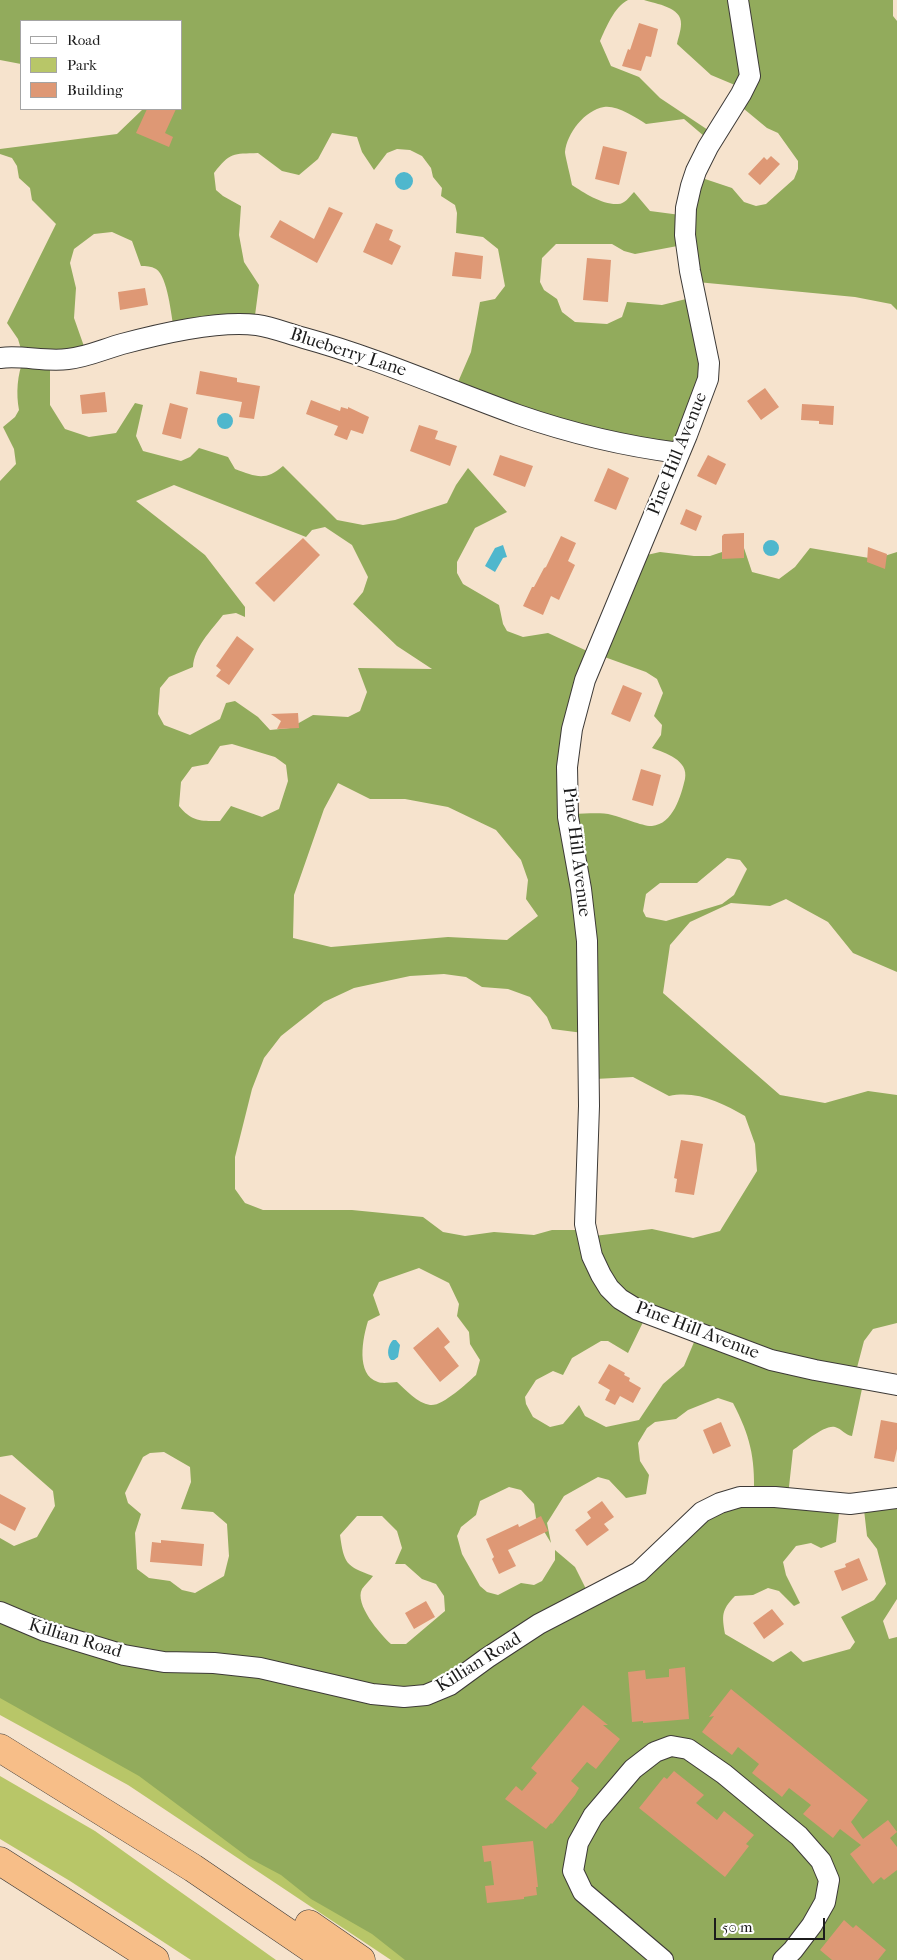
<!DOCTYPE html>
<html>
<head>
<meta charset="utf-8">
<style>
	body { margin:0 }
	#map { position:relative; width:897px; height:1960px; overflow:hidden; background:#f6e3cd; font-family:"IM FELL French Canon",serif }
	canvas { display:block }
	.legend { position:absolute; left:20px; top:20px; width:162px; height:90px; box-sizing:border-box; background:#fff; border:1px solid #a4a4a4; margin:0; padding:6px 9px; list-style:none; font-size:15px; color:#1c1c1c }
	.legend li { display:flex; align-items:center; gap:10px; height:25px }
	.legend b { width:25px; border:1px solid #a4a4a4 }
	.scale { position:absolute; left:714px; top:1918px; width:111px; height:22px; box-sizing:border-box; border:2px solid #1c1c1c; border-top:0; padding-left:6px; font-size:15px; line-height:18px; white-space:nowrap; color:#1c1c1c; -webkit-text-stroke:4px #fff; paint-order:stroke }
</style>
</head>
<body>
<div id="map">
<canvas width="897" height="1960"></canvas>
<ul class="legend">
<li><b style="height:6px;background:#fff"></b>Road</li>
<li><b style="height:14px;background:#b8c668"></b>Park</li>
<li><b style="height:14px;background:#de9875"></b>Building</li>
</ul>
<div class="scale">50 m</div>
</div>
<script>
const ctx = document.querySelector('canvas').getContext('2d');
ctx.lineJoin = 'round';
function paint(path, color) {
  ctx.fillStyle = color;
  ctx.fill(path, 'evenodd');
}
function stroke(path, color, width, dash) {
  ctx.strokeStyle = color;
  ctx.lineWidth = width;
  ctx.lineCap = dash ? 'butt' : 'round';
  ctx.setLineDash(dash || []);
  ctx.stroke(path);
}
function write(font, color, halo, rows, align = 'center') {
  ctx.font = font + ' "IM FELL French Canon",serif';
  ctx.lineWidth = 4.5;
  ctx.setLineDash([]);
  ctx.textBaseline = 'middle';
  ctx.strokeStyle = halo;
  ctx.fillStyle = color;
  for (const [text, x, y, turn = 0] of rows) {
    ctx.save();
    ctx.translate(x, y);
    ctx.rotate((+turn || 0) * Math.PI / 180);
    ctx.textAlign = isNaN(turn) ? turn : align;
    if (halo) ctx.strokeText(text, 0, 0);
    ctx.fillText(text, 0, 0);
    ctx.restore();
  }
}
paint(new Path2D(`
	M0,1677l436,283h-45l-263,-175 -128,-70z
	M0,1776l95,55 181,129h-85l-121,-79 -70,-42z`), '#b8c668');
paint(new Path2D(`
	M0,0h628c-14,7 -22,28 -28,41l11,25 28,11 21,21 54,36 -3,8 -27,-23 -38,5c-11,-7 -29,-19 -42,-17 -19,3 -37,26 -39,45 0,4 6,26 7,33 12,8 31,20 46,19 7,0 11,-7 16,-12l16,19 38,5 8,-40 36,12 12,14 12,4 10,-2 28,-25 4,-10v-8l-20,-28 -11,-5 -29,-24 4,-16 -31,-13 -34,-31c1,-6 4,-13 4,-20 1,-17 -25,-20 -37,-24h249v16l4,5v289l-6,-6 -36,-7 -158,-15 -9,-38 -53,10 -11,-3 -12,-7h-56l-14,14 -2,24 4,8 13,9 5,13 13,10 32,2 15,-7 5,-15 35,3 36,-9 11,64 -28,95 -226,-66 16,-37 9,-50 15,-3 10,-13 -7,-37 -15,-12 -27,-4 1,-20 -2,-8 -14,-9 1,-8 -9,-11 -2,-9 -9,-12 -12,-6 -13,-1 -10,4 -13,17 -12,-18 -5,-15 -25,-4 -14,26 -19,16 -17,-4 -24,-18c-25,1 -28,-1 -44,20l2,17 7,6 18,10 -2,29 5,27 15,23 -5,38 -80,6c-3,-14 -6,-52 -18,-60 -5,-3 -10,-3 -15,-3l-9,-25 -20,-9 -18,2 -20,15 -4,14 6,25 -2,30 12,34 -36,7v46l15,24 24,8 27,-4 19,-30 8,2 -7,31 7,15 38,10 9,-4 9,-9 29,9 7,12c20,7 30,13 48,-3l54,54 26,5 32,-5 52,-17 9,-18 12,-17 39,44 -32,16 -18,34v11l6,11 36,21 4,19 4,7 16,6 25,-4 50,23 -21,68 -4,90c13,0 27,-2 39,1 9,2 33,12 40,11 21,-2 29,-30 33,-47 4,-19 -20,-26 -33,-31l9,-13 1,-10 -8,-9 9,-23 -6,-14 -11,-7 -47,-17 39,-98 22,-5 34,4h16l33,-11 9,27 27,7 16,-12 15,-19 65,11 22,-7v420l-44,-19 -25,-31 -42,-23 -16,7 -39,-3 -41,19 -20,23 -7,48 117,102 45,8 43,-12 29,4v228l-24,6 -9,12 -10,38 9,5 -11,52c-7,-1 -10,-7 -17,-9 -10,-3 -33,17 -42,23l-5,46 52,7 -4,39 -15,6 -10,-5 -15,3 -13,16 3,13 14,28 -6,3 -15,-15 -11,-3 -15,7 -18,1c-14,14 -13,20 -10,38l48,28 18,-11 12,11 47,-13 5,-7 -14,-25 33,-17 12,-16 -9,-35 -10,-13 -4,-35 34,-6v104l-14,22 6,18 8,-2v323h-492l-33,-26 -61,-35 -30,-24 -32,-17 -110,-82 -139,-78v-160l14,8 23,-9 18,-31 -2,-15 -41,-36 -12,2v-976l16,-17 -2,-15 -11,-22 12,-10 4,-7c-3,-16 -2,-36 5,-51l-6,-20 -11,-16 49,-99 -24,-24 -2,-12 -11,-10 -2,-12 -5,-8 -12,-4v-5l117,-15 26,-25h38v-88h-160v43l-21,-4zM174,485l132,52 6,-7 13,-3 27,18 16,32 -5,15 -10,12 44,42 35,23 -74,-1 9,24 -7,19 -12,6 -35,-2 -23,13 -20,2 -12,-13 -23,-16 -9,2 -6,16 -30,16 -26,-10 -6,-11 2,-26 9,-11 24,-10c1,-20 18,-36 30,-52l13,-2 9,4v-10l-40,-52 -69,-54zM232,744l43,13 11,8 2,16 -9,28 -17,8 -31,-11 -11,15c-19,0 -28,1 -41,-15l2,-24 11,-15 16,-3 12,-18zM338,783l32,16h35l43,8 48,23 25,30 7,20 -2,19 12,17 -31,24 -59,-3 -117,10 -38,-9 1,-43 30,-86zM727,858l13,2 7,9 -13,26 -12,9 -56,17 -20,-4 -3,-6 3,-17 14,-11h37zM444,974l22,3 16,10 26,2 22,8 17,20 5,12 39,5 4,45 38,-2 36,19c28,-6 53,7 76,20l10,28 2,27 -37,60 -27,7 -41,-9 -58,7 -6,-6h-36l-18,5 -40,-3 -29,4 -22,-4 -20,-15 -71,-7h-89l-18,-7 -10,-14v-32l17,-68 12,-31 17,-22 43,-34 30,-14 56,-12zM419,1268l30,15 10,21 -2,12 12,16 1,12 10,16 -4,15c-9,8 -34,32 -46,30 -13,-2 -24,-15 -33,-23 -5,0 -14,2 -19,0 -23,-7 -15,-45 -10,-61l12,-6 -7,-20 6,-13zM646,1316l51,19 -13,31 -21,18 -24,36 -33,7 -21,-11 -6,-11 -16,19 -13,3 -17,-10 -7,-13 -1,-7 11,-17 17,-9 10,4 9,-17 29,-17h7l20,12zM718,1398l15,5c17,33 22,53 21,91l-73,35 -86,63 -7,1 -13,-26 -20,-17v10l-13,21 -8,4 -13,-2 -23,12 -11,-3 -7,-6 -18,-32 -5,-18 4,-9 15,-12 4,-14 29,-14 12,3 13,14 2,14 15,25 -4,-20 17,-27 34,-19 11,3 17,18 20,-4 3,-19 -9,-14 -2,-18 9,-15 8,-6 21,-3 12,-9zM164,1452l26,15 1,15 -10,27 32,3 14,12 2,32 -5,20 -29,17 -13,-3 -12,-9 -21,-3 -12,-9 -2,-36 6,-19 -13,-11 -3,-10 18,-36 7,-4zM357,1516h25l15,15 5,17 -7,16h10l17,15 14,5 8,12 1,15 -39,33h-15c-11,-10 -37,-40 -29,-55 3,-4 8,-9 11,-13 -27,-10 -29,-12 -33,-41z`), '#92ab5c');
paint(new Path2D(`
	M395 181a9 9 0 1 1 18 0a9 9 0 1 1-18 0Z
	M217 421a8 8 0 1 1 16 0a8 8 0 1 1-16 0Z
	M763 548a8 8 0 1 1 16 0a8 8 0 1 1-16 0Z
	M503,545l4,12 -4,1 -8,14 -10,-6 10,-18z
	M393,1340h3l4,5 -2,12 -4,3h-3c-5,-5 -3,-15 2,-20z`), '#4fb7cd');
paint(new Path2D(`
	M639,23l19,6 -7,28 -5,-1 -5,15 -19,-5 6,-17 2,1z
	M147,109h29l-11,24 8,4 -4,10 -33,-14z
	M603,146l24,6 -8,33 -24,-6z
	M771,156l9,8 -20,21 -12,-11 16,-17 3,3z
	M329,207l14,6 -26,50 -47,-26 10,-17 34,19z
	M376,223l17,7 -4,10 12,6 -9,19 -29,-13z
	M455,252l28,4 -2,23 -29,-3z
	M587,258l24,2 -3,42 -25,-2z
	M145,288l3,17 -28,5 -2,-18z
	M200,371l37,7v4l23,4 -6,33 -15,-2 3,-15 -46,-8z
	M765,388l14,19 -18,13 -14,-19z
	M105,392l2,20 -25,2 -2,-19z
	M311,400l29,11 1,-4 7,2v-2l21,10 -6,17 -12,-4 -4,10 -13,-5 4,-9 -32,-12z
	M170,403l18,5 -7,31 -19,-5z
	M802,404l32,2 -1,19 -14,-1v-3l-18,-1z
	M419,425l19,6 -3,8 22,7 -7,20 -40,-15z
	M500,455l33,11 -8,21 -32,-12z
	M708,455l18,9 -10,21 -19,-9z
	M608,468l21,10 -13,32 -22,-9z
	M686,509l16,7 -6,15 -16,-7z
	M744,533v25l-22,1v-23l2,-2z
	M561,536l15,7 -8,18 7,4 -16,35 -8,-4 -8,19 -20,-9 9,-19h2l10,-19 2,-1z
	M303,538l17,17 -46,47 -19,-19z
	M868,547l19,7 -2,15 -18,-7z
	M237,636l17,13 -25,36 -13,-9 5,-6 -5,-4z
	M623,685l19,8 -12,29 -19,-8z
	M298,713l1,15 -22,1 4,-8 -10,-7z
	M641,769l20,6 -8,31 -21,-6z
	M681,1140l22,4 -9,51 -19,-3 2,-13 -3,-1z
	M438,1327l12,15 -6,5 15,19 -19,16 -27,-34z
	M609,1364l16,9 -1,2 6,3 -1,3 12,7 -8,15 -13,-7 -5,9 -10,-5 5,-10 -12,-7z
	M881,1420l16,3v26l-3,13 -20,-4z
	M721,1422l10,24 -18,8 -10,-24z
	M0,1494l26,14 -11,23 -15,-8z
	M602,1501l12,16 -10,7 5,6 -22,16 -12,-16 16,-12 -4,-6z
	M541,1516l7,15 -40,19 8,16 -17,8 -7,-15 2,-2 -8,-18 32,-15 1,3z
	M161,1540l43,4 -2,22 -52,-4 2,-20 9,1z
	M859,1558l9,22 -26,11 -8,-20 12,-4 -1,-3z
	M426,1601l9,16 -21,12 -9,-16z
	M772,1609l12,15 -20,15 -11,-16z
	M685,1667l4,52 -46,4v-2l-11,1 -4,-50 17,-2 1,9 23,-2v-8z
	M731,1689l137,111 -17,22 12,17 25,-19 9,12 -7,6 7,9v23l-13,10 -3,-3 -8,7 -23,-30 11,-9 -21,-16 -7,9 -30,-24 8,-9 -22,-17 -7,9 -30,-24 7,-9 -21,-17 -6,8 -30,-23 12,-16 -5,1z
	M583,1705l25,20h-5l17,14 -24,30 -9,-7 -16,19 8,7 -4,7 -23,29 -1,-1 -5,6 -41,-30 11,-13 6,5 15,-18 -6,-5z
	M674,1771l30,24 -8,8 21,17 7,-9 30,24 -8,9 3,2 -24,31 -86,-69 25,-31 3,2z
	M533,1841l5,46h-2l1,8 -13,2v2l-37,4 -2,-17 9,-1 -3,-24 -7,1 -2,-16z
	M844,1920l9,8 3,-3 30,25 -8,10h-46l-12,-10z`), '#de9875');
const minor = new Path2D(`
	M738,0l12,76 -9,18 -33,53 -12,24 -5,15 -5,22 -1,27 5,36 19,92 -1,16 -21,56 -102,245 -13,49 -5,38 1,50 13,72 6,52 2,165 -4,118 7,32 9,19 8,13 11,11 18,11 133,50 44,10 82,15
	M0,358c22,-3 45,4 68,1 19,-2 36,-10 54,-15 37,-10 97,-24 135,-19 15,2 32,9 47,13 73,20 142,51 214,77 52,18 106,31 161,38
	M0,1612l45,19 79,24 40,7 50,1 46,5 112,26 32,3 22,-2 24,-10 37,-27 52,-34 100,-52 63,-60 18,-9 20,-6h35l75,7 47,-6
	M663,1960l-80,-68 -10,-21 5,-28 15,-27 40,-47 22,-17 16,-6 17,3 36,25 75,62 22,25 8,19 -4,22 -13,23 -19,25 -10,10`);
const highway = new Path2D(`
	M0,1748l193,120 135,92
	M0,1861l155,99
	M309,1924l52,36`);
stroke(minor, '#3d3a37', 22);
stroke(highway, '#3d3a37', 29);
stroke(minor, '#fff', 20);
stroke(highway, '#f7be88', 28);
write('18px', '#1c1c1c', '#fff', [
	["Blueberry Lane",348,353,18],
	["Pine Hill Avenue",678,454,-68],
	["Pine Hill Avenue",576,852,83],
	["Pine Hill Avenue",697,1331,21],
	["Killian Road",75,1639,17],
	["Killian Road",479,1663,-32]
]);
</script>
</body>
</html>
